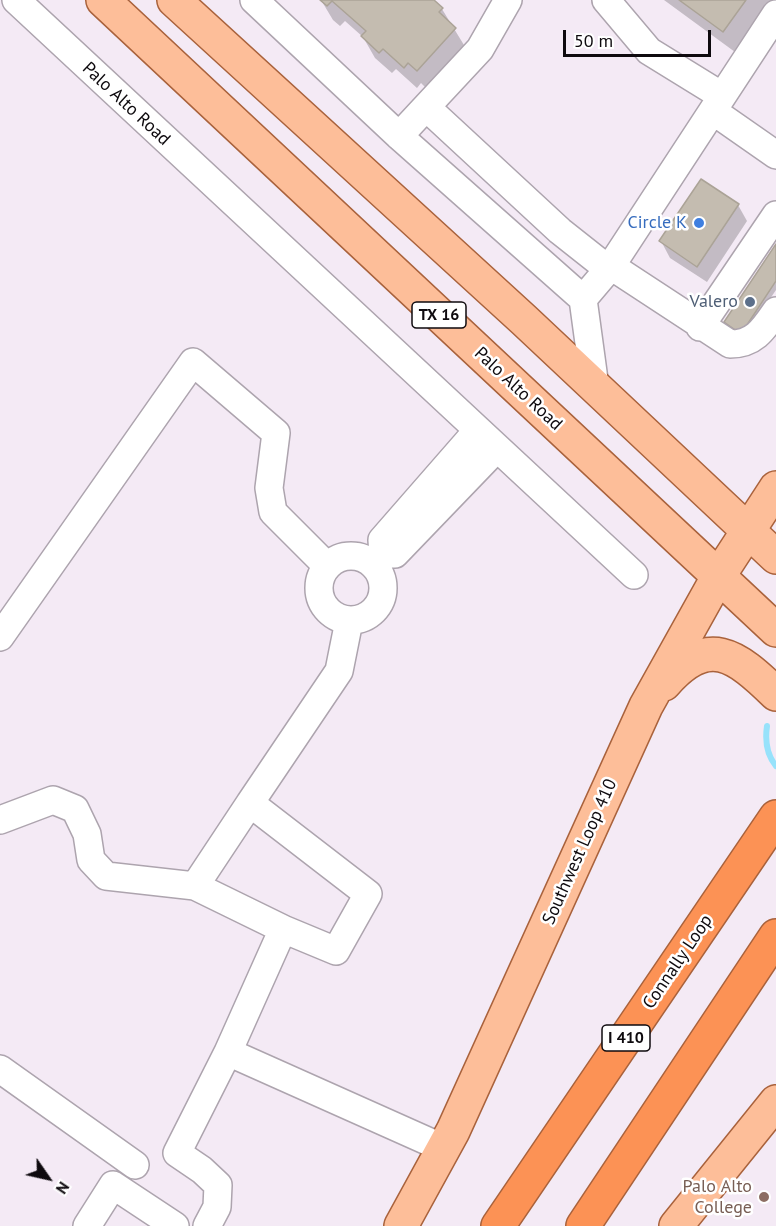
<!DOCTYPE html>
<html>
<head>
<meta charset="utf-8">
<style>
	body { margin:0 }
	#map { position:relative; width:776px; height:1226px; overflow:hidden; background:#f4eaf5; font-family:"PT Sans",sans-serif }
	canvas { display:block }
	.north { position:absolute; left:18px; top:1148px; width:60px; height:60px; -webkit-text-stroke:4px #fff; paint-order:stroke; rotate:124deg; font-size:16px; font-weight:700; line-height:24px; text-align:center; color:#0e0a0e }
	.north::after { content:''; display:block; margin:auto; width:21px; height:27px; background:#0e0a0e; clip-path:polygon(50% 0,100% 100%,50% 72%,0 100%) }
	.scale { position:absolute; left:563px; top:30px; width:148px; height:27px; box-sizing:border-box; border:3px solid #0e0a0e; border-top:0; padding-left:8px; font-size:18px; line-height:21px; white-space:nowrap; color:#0e0a0e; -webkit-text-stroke:4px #fff; paint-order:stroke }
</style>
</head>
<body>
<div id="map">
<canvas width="776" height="1226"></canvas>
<div class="north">N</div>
<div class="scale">50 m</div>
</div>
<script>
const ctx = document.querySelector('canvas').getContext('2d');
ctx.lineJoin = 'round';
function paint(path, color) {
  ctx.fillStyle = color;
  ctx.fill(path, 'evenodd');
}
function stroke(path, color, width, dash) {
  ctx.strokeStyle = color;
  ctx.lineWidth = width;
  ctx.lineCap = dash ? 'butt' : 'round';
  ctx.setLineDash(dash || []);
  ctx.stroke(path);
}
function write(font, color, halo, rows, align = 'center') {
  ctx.font = font + ' "PT Sans",sans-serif';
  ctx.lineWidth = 5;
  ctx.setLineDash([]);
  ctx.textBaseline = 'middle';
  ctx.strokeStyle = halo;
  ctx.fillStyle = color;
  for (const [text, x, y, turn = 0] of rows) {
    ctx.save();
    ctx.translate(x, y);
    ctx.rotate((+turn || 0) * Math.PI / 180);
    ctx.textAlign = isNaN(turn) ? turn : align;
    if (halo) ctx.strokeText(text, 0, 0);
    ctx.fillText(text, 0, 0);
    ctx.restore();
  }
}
paint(new Path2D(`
	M321,0h111l10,9 25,41 -37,42 -9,-9 -4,5 -21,-19 -4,4 -17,-15 -12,-21 -18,-16 -5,5 -7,-6z
	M664,0h109l-38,52z
	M738,205l9,16 -40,61 -37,-24 -9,-17z
	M776,247v43l-32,47 -19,-15z`), '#0003');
stroke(new Path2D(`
	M767,726c-2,14 -1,28 9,40`), '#97e2fb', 6);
const building = new Path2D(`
	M320,0h114l9,8 -4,4 17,16 -39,43 -9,-8 -4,5 -21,-19 -4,4 -18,-17 5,-5 -9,-8 -25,-22 -5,5z
	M679,0h67l-23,32z
	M701,179l38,25 -42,63 -38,-26z
	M776,244v37l-35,53 -17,-12z`);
paint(building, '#c4bcb0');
stroke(building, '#aba397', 1.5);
const minor = new Path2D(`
	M16,0l618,575
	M254,0l145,136 184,163 12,88
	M606,0l43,51 73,45
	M426,107l134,124 48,38
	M713,111l63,44
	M399,136l81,-87 28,-49
	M611,266l119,78c24,0 33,-14 46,-33
	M583,299l28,-33 165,-252
	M700,327l76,-112
	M383,554h12l102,-106
	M319 588a32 32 0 1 1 64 0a32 32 0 1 1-64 0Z
	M374,566l9,-12 -1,-14 96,-110
	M0,637l193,-275 83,71 -7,55 4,24 54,54
	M0,820l53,-20 22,9 12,25 4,26 15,16 89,10 55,-83
	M195,886l88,43
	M228,1052l55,-123 53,22 32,-57 -118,-91 89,-132 10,-50
	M0,1069l135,96
	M87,1226l26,-41 62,41
	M207,1226l10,-19 1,-22 -16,-15 -25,-17 51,-101 215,96`);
const major = new Path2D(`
	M103,0l673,630
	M174,0l350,320 252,237
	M664,684c44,-51 72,-29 112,10
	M401,1226l52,-95 193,-425 72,-129 58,-89
	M676,1226l100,-124`);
const highway = new Path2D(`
	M498,1226l278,-409
	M583,1226l193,-290`);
stroke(minor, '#ada4ae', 30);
stroke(major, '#a9623c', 36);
stroke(highway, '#a9623c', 36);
stroke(minor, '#fff', 27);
stroke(major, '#fdbe99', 33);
stroke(highway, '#fc9255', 33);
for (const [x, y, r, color] of [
	[699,223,6,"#3f7fe0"],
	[750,302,6,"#5c6f8a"],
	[764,1197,6,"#8d6e63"]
]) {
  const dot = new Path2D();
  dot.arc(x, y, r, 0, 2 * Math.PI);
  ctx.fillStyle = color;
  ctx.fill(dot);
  stroke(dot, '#fff', 2);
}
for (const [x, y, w] of [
	[439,315,54],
	[626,1038,48]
]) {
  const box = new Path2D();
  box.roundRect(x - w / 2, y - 13, w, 26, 4.5);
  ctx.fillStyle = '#fff';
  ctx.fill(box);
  stroke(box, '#0e0a0e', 1.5);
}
write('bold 16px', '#0e0a0e', null, [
	["TX 16",439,315],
	["I 410",626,1038]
]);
write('18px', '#0e0a0e', '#fff', [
	["Palo Alto Road",126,104,43],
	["Palo Alto Road",518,389,43],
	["Southwest Loop 410",580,852,-66],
	["Connally Loop",678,962,-56]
]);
write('18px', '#366cbe', '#fff', [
	["Circle K",687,223]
], 'right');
write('18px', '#4e5e75', '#fff', [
	["Valero",738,302]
], 'right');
write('18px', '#785e54', '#fff', [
	["Palo Alto",752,1187],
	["College",752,1208]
], 'right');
</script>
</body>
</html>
